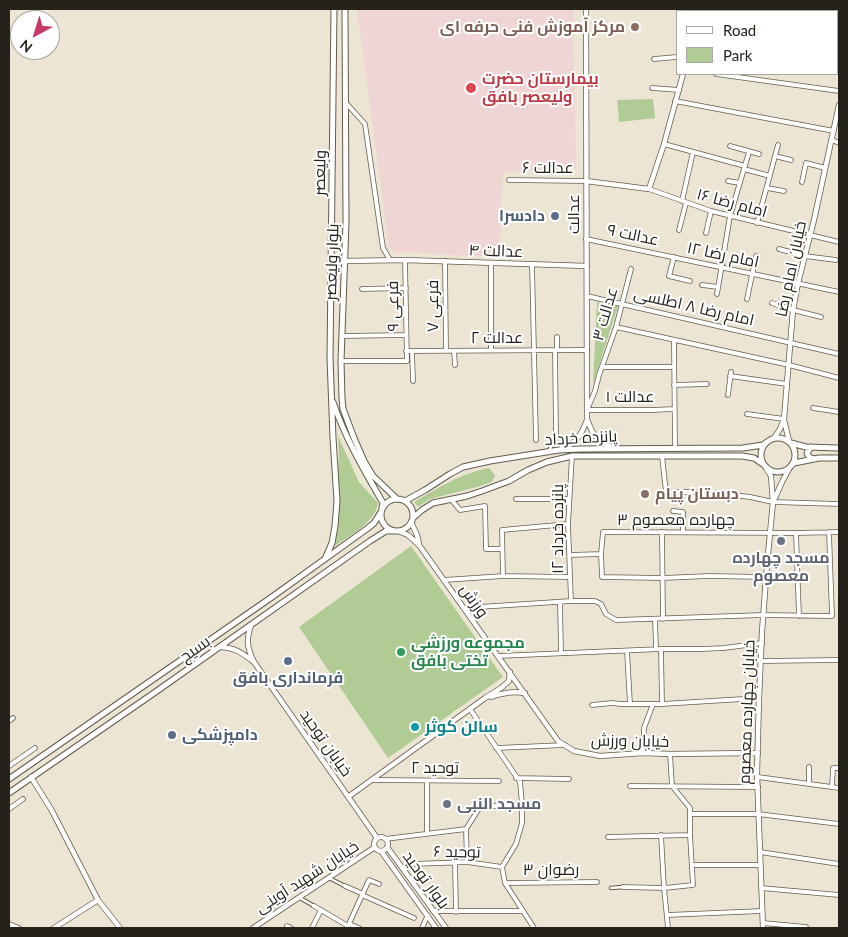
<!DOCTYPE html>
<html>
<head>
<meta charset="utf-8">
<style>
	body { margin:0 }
	#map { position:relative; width:848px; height:937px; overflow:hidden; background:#ede5d4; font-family:Lato,sans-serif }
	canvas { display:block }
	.frame { position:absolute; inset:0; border:10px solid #25221c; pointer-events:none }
	.legend { position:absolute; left:676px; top:10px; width:162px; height:65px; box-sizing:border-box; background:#fff; border:1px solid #a8a7a4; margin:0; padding:6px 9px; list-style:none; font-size:15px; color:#25221c }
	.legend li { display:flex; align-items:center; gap:10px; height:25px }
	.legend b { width:25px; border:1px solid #a8a7a4 }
	.north { position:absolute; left:10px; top:10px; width:50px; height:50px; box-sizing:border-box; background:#fff; border:1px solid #a8a7a4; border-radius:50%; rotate:219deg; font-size:14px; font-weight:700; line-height:20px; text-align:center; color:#25221c }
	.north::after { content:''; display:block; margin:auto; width:18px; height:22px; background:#c73a67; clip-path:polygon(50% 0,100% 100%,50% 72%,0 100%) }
</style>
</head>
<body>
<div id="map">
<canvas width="848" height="937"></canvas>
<div class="frame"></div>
<ul class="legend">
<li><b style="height:6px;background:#fff"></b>Road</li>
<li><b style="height:14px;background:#b0cb94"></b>Park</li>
</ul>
<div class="north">N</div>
</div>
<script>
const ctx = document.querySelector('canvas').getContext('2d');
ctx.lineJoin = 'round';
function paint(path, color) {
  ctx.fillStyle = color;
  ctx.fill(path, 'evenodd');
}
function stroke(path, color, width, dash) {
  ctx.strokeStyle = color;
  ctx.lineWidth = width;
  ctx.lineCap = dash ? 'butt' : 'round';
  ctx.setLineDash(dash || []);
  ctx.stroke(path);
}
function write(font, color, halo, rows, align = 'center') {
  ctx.font = font + ' Lato,Cairo,sans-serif';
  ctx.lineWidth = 4;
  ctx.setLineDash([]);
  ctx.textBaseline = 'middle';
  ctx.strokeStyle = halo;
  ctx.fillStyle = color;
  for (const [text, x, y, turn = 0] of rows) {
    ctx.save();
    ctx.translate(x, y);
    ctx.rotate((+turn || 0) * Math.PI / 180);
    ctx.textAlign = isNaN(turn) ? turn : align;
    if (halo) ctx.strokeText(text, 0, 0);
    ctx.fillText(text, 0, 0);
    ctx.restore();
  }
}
paint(new Path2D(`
	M357,9h216l3,159 -73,4 -4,82 -24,2 -80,-4 -6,-5z`), '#efd5d4');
paint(new Path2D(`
	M653,99l2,19 -36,4 -2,-22z
	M597,302l21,4 -25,78z
	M338,436l21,46 19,21c-3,20 -28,32 -43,43l4,-91z
	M489,468l6,7 -3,7 -15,5 -47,12 -12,8 -4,-5c26,-15 45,-28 75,-34z
	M411,546l92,131 -115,81 -89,-131z`), '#b0cb94');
const pedestrian = new Path2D(`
	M549,451l7,-15
	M329,878l16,8
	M611,888l12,-1
	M300,898l14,8`);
const minor = new Path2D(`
	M811,9l17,2
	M837,12l2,1
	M654,59l23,-2
	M837,72h2
	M716,74l123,17
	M652,88l27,2
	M675,101l159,30
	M346,103l19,21 18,124 7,12
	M832,140l7,3
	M664,144l81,22
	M730,146l29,8
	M775,156l16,4
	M744,169l26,7
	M509,180l77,1
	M728,181l12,2
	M802,182l4,-19 19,5
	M767,188l17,3
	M649,189l62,22 128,31
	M682,201l11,-49
	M757,223l21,-78
	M679,230l7,-27
	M706,233l5,-22
	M586,239l253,53
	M779,249l26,7 31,4
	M674,257l-5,19 21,5
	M445,261l1,90
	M532,264l4,176
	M631,269l-15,58 -17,48 -4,16 -8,19h65l22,-1
	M702,285l16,2
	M362,289l44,-1
	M717,294l13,-78 19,-64
	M587,296l252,58
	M747,299l9,-43
	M772,303l21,7 28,7
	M616,327l173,38 50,13
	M342,336l64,-1
	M557,337v13
	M674,341l1,107
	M491,350v-87
	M555,350l1,86
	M406,351l181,-1
	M412,351l1,30
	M454,351l1,14
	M341,361h66l-2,-101
	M602,367h72
	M730,376l57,8
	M674,385l33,-1
	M728,395l3,-23
	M813,408l26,4
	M747,414l37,5
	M662,456l4,36h34
	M716,493l34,4 23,5 66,2
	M451,499l9,11 25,-4 1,43h16
	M516,499h53
	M673,511l10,1v20
	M662,532l1,87
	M796,533l3,83
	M601,554l1,23 60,1 47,-2 57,1
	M570,555l31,-1 2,-22 193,1 43,-1
	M503,576l-1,-46 66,-6
	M444,580l59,-4 67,1
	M571,601l-3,-77 4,-68
	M560,602l1,51
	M464,608l107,-7h24l6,3 5,10 10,6 147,-5 69,1 -3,-84
	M655,619l1,30
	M661,649l1,55
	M627,651l3,53
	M498,656l163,-7h41l22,-1 38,-5
	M761,661l78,-1
	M592,705l20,-2 9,1h41l97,-6
	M470,709l50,73 2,22v19l-6,21 -14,23 3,16 29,45
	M9,721l4,-3
	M496,748l69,-3
	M643,753l1,-25 9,-24
	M9,766l26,-18
	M758,777l81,11
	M516,778l53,1
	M372,780l127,1
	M427,781v52
	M809,784v-17
	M630,786l128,1
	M832,787l1,-19h6
	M9,809l14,-10
	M690,814h68l81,10
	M466,829l1,33
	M661,835l3,53 29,-3 -3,-50v-27l-18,-22 -2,-32
	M608,837l82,-2
	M385,839l81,-10 14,-22 42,-3
	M760,852l79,12
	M455,862l1,50
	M412,864l55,-2 35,5
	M692,865h68
	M505,883l92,-1
	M345,886l18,8
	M623,887l41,1 4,40
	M761,888l78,7
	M362,895l52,23
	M314,906l34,20
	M433,911h89
	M667,915l95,-4
	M763,923l43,4
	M9,924l10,4
	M349,924l10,4
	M287,926l4,2
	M312,928l9,-18
	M347,928l22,-48 10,4
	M422,928l5,-11`);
const tertiary = new Path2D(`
	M586,9l1,410c6,17 10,24 28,29
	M699,11v-2
	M586,181l63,8 15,-45 19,-70
	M344,261l61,-1 182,6
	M784,420l5,21
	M774,438l6,-9 4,-10 9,-109 5,-27 16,-63 25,-115
	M562,448c14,-3 20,-15 25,-28
	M774,500l8,-18 7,-13
	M411,522l6,13 2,9
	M398,531l10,4 11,10 139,196 16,10 26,5 43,-3 27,1 88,-1
	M221,647c15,1 21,6 33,15 -7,-14 -8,-22 -3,-37
	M254,662l123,176
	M491,697c11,-4 22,-6 34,-4
	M31,777l20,32 47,91 22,28
	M348,797l137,-99 16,-10 8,-7 1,-9
	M374 844a7 7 0 1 1 14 0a7 7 0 1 1-14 0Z
	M387,847l59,81
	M381,851l55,77
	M54,928l44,-28
	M253,928l122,-81
	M763,928l-6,-154 2,-76 3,-66 5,-67 6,-63 -2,-26 -5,-8`);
const secondary = new Path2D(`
	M345,9l1,213 -5,139 1,37 1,11 11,29 10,23 9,15 24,23
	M333,402c12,36 31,68 50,101l-1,5
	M761 455a17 17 0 1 1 34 0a17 17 0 1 1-34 0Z
	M791,443l15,4 33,1
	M811,447l-4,6 2,4 5,2
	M794,463l25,-5h20
	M381 515a16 16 0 1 1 32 0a16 16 0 1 1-32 0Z
	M405,501l20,-11 25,-16 13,-7 27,-6 69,-11 21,-1 163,-1 20,-3 4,-3
	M413,518l9,-8 11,-7 34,-7 15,-5 27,-10 19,-11 19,-8 25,-6h170l12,2 9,6
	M325,559l7,-16 3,-17 2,-25 -4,-63 -3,-80 4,-349
	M9,779l263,-182 96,-69 6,-5 7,-11
	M9,793l145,-100 216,-152 16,-10h10`);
stroke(pedestrian, '#635c4d', 4.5);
stroke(minor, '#635c4d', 5.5);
stroke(tertiary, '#635c4d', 6);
stroke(secondary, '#635c4d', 7);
stroke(pedestrian, '#fff', 2.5);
stroke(minor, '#fff', 4);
stroke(tertiary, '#fff', 4.5);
stroke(secondary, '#fff', 5);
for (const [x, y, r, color] of [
	[635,27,5,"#8d6e63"],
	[471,88,6,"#e0444e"],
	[555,216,5,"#5c6f8a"],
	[645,494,5,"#8d6e63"],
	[781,541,5,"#6b7280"],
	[401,652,5,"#2e9e5b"],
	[288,661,5,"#5c6f8a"],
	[415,727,5,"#0f9aa8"],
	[172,735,5,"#5c6f8a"],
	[447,804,5,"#6b7280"]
]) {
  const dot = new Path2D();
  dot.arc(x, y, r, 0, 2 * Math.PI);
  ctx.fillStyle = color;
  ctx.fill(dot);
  stroke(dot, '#fff', 2);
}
write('bold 16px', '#785e54', '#fff', [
	["مرکز آموزش فنی حرفه ای",625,27],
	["دبستان پیام",655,494,"left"]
], 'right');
write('bold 16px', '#be3a42', '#fff', [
	["بیمارستان حضرت",482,79],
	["ولیعصر بافق",482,97]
], 'left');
write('16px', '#25221c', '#fff', [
	["عدالت ۶",548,168],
	["ولیعصر",320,173,-89],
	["امام رضا ۱۶",732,203,15],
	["عدالت",574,214,-90],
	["عدالت ۹",633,235,12],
	["عدالت ۴",496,251,2],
	["امام رضا ۱۲",723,255,12],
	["بلوار ولیعصر",332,262,-88],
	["خیابان امام رضا",791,269,-78],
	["فرعی ۹",393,306,-91],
	["فرعی ۷",433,306,-90],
	["امام رضا ۸ اطلسی",694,307,13],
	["عدالت ۳",605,314,-74],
	["عدالت ۲",497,338],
	["عدالت ۱",630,397],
	["پانزده خرداد",581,438,-3],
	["چهارده معصوم ۳",676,520],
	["پانزده خرداد ۱۲",558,529,-90],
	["ورزش",474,601,55],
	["بسیج",195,649,-35],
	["خیابان چهارده معصوم",747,712,-88],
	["خیابان ورزش",630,741,1],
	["خیابان توحید",326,743,55],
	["توحید ۲",435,768],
	["توحید ۶",457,852,1],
	["رضوان ۳",551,870],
	["خیابان شهید آوینی",307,877,-33],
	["بلوار توحید",426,880,54]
]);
write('bold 16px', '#4e5e75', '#fff', [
	["دادسرا",545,216],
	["فرمانداری بافق",288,678,"center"],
	["دامپزشکی",182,735,"left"]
], 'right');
write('bold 16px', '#5b616d', '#fff', [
	["مسجد چهارده",781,558],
	["معصوم",781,576],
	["مسجد النبی",457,804,"left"]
]);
write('bold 16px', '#27864d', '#fff', [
	["مجموعه ورزشی",411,643],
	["تختی بافق",411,661]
], 'left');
write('bold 16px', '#0d838f', '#fff', [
	["سالن کوثر",425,727]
], 'left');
</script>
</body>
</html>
